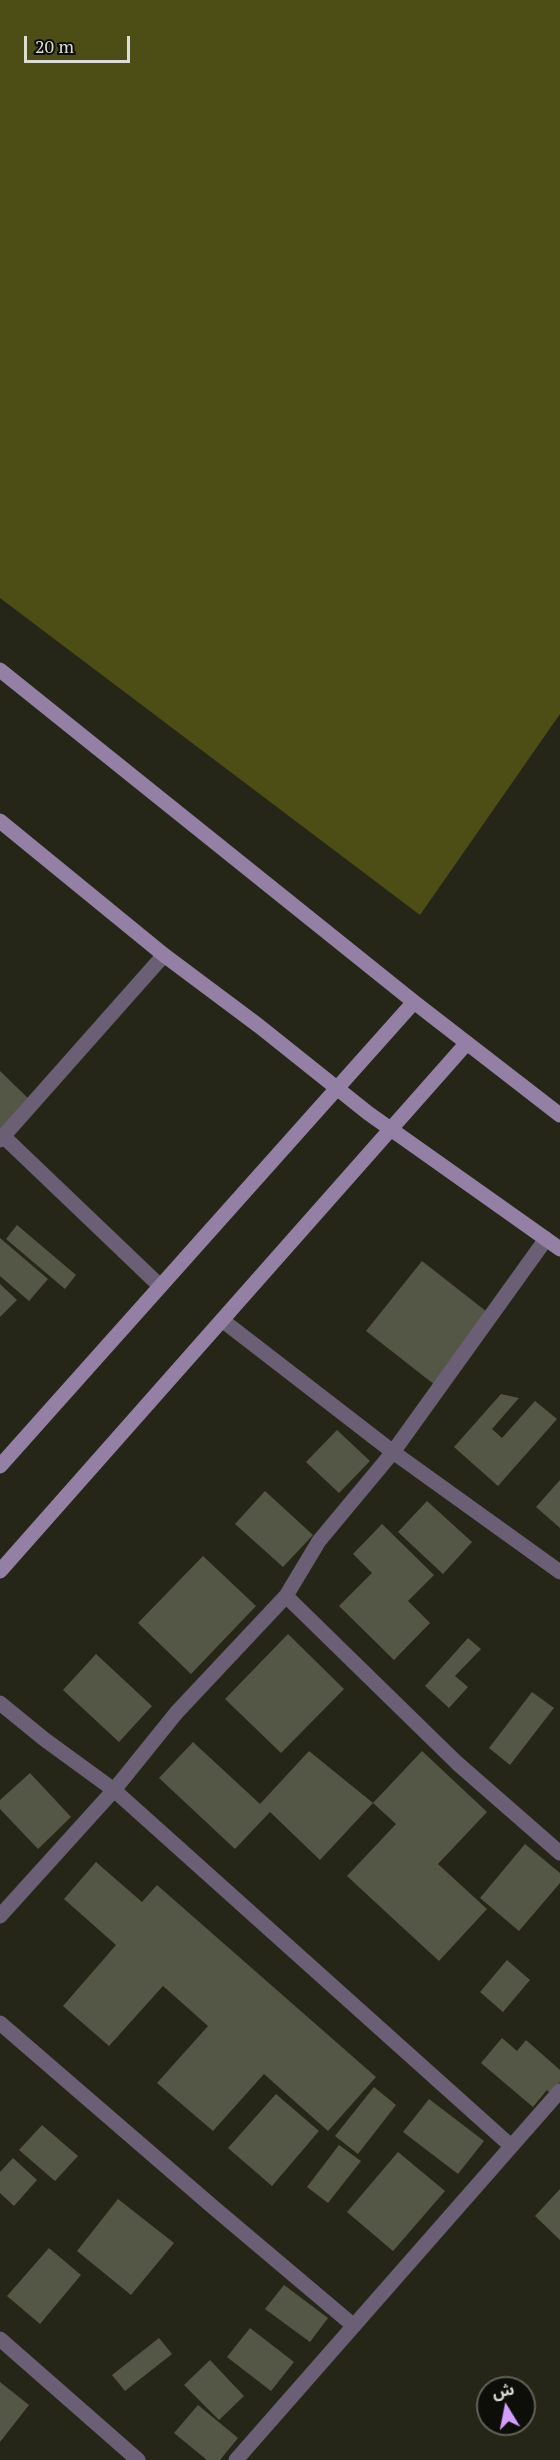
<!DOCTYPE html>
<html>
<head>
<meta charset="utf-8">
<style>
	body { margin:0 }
	#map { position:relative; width:560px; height:2460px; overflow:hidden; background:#252617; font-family:"PT Serif","Noto Sans Arabic",serif }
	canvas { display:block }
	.north { position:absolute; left:476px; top:2376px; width:60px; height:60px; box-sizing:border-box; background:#0e0e08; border:2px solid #606159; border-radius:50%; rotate:350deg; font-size:16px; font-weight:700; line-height:24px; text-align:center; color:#dcddd3 }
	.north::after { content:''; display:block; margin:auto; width:21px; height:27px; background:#d29dfd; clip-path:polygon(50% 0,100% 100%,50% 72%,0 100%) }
	.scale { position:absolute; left:24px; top:36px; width:106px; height:27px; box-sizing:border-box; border:3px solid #dcddd3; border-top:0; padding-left:8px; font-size:18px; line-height:21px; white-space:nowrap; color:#dcddd3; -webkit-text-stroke:4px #0e0e08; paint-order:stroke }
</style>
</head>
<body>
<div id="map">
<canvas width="560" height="2460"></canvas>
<div class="north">ش</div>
<div class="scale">20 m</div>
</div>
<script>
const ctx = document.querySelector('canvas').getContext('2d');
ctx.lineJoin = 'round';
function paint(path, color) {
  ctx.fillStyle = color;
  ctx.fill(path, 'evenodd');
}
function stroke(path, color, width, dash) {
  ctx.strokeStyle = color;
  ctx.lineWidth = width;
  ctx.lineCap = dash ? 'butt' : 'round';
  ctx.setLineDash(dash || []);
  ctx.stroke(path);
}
paint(new Path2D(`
	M0,0h560v714l-140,201 -420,-317z`), '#4c4e15');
paint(new Path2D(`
	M0,1071l31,30 -31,31z
	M17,1225l59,50 -11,14 -59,-50z
	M0,1238l48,41 -19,22 -29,-25z
	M422,1261l74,58 -56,70 -74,-58z
	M0,1284l17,16 -17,17z
	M501,1394l18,4 -27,31 10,9 33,-37 22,18 -59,67 -44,-39z
	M337,1430l33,31 -31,32 -33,-31z
	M560,1480v48l-24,-21z
	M265,1491l48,44 -30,32 -48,-43z
	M427,1501l45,41 -29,32 -45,-42z
	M382,1524l52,51 -26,26 22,22 -36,37 -55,-54 33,-33 -19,-19z
	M203,1556l53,50 -65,68 -53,-51z
	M288,1634l56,55 -63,64 -56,-54z
	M468,1638l13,11 -26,27 13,11 -19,21 -24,-22z
	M96,1654l56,52 -33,36 -56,-52z
	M532,1692l22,16 -44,57 -21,-17z
	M193,1742l67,62 49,-53 64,52 49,-52 65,61 -49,52 49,45 -48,52 -38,-35 -54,-50 49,-52 -23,-21 -53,57 -50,-48 -35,37 -76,-71z
	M30,1773l41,44 -33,32 -38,-40v-9z
	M525,1844l35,29v10l-41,48 -39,-33z
	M96,1862l46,40 15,-17 219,192 -48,54 -64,-57 -51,57 -56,-48 51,-57 -45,-40 -54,60 -46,-40 53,-61 -52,-46z
	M507,1960l23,20 -27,32 -23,-20z
	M502,2038l15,13 9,-11 34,30v12l-10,11 -3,-3 -14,17 -52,-44z
	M374,2087l22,18 -38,49 -23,-18z
	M276,2094l43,37 -47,55 -44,-38z
	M429,2099l55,42 -26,33 -55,-42z
	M42,2125l36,31 -23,25 -36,-31z
	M339,2145l22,16 -33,42 -21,-16z
	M398,2152l47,39 -52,60 -46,-39z
	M13,2158l24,22 -23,26 -14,-13v-21z
	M560,2189v51l-25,-24z
	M118,2199l56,44 -43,52 -54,-44z
	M49,2248l32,27 -41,49 -33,-28z
	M284,2285l44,33 -18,24 -45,-33z
	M250,2328l44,34 -23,29 -44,-34z
	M159,2338l13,16 -47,37 -13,-16z
	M210,2360l34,36 -25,24 -35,-35z
	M0,2382l29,23 -29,37z
	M198,2405l40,33 -18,22h-13l-33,-27z`), '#555746');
stroke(new Path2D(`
	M4,1137l156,149
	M0,1140l164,-185
	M222,1320l171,132 167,120
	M286,1596l171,167 103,90
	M0,1703l44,36 70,51 397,356
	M0,1916l114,-126 63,-78 109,-116 33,-55 74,-89 153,-213
	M0,2023l213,184 141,119
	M0,2339l138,121
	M236,2460l324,-369`), '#6b5f76', 15);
stroke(new Path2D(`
	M0,670l414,332 146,113
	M0,821l164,134 95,71 109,87 192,136
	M0,1466l414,-464
	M0,1571l466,-527`), '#9480a5', 15);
</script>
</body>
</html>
